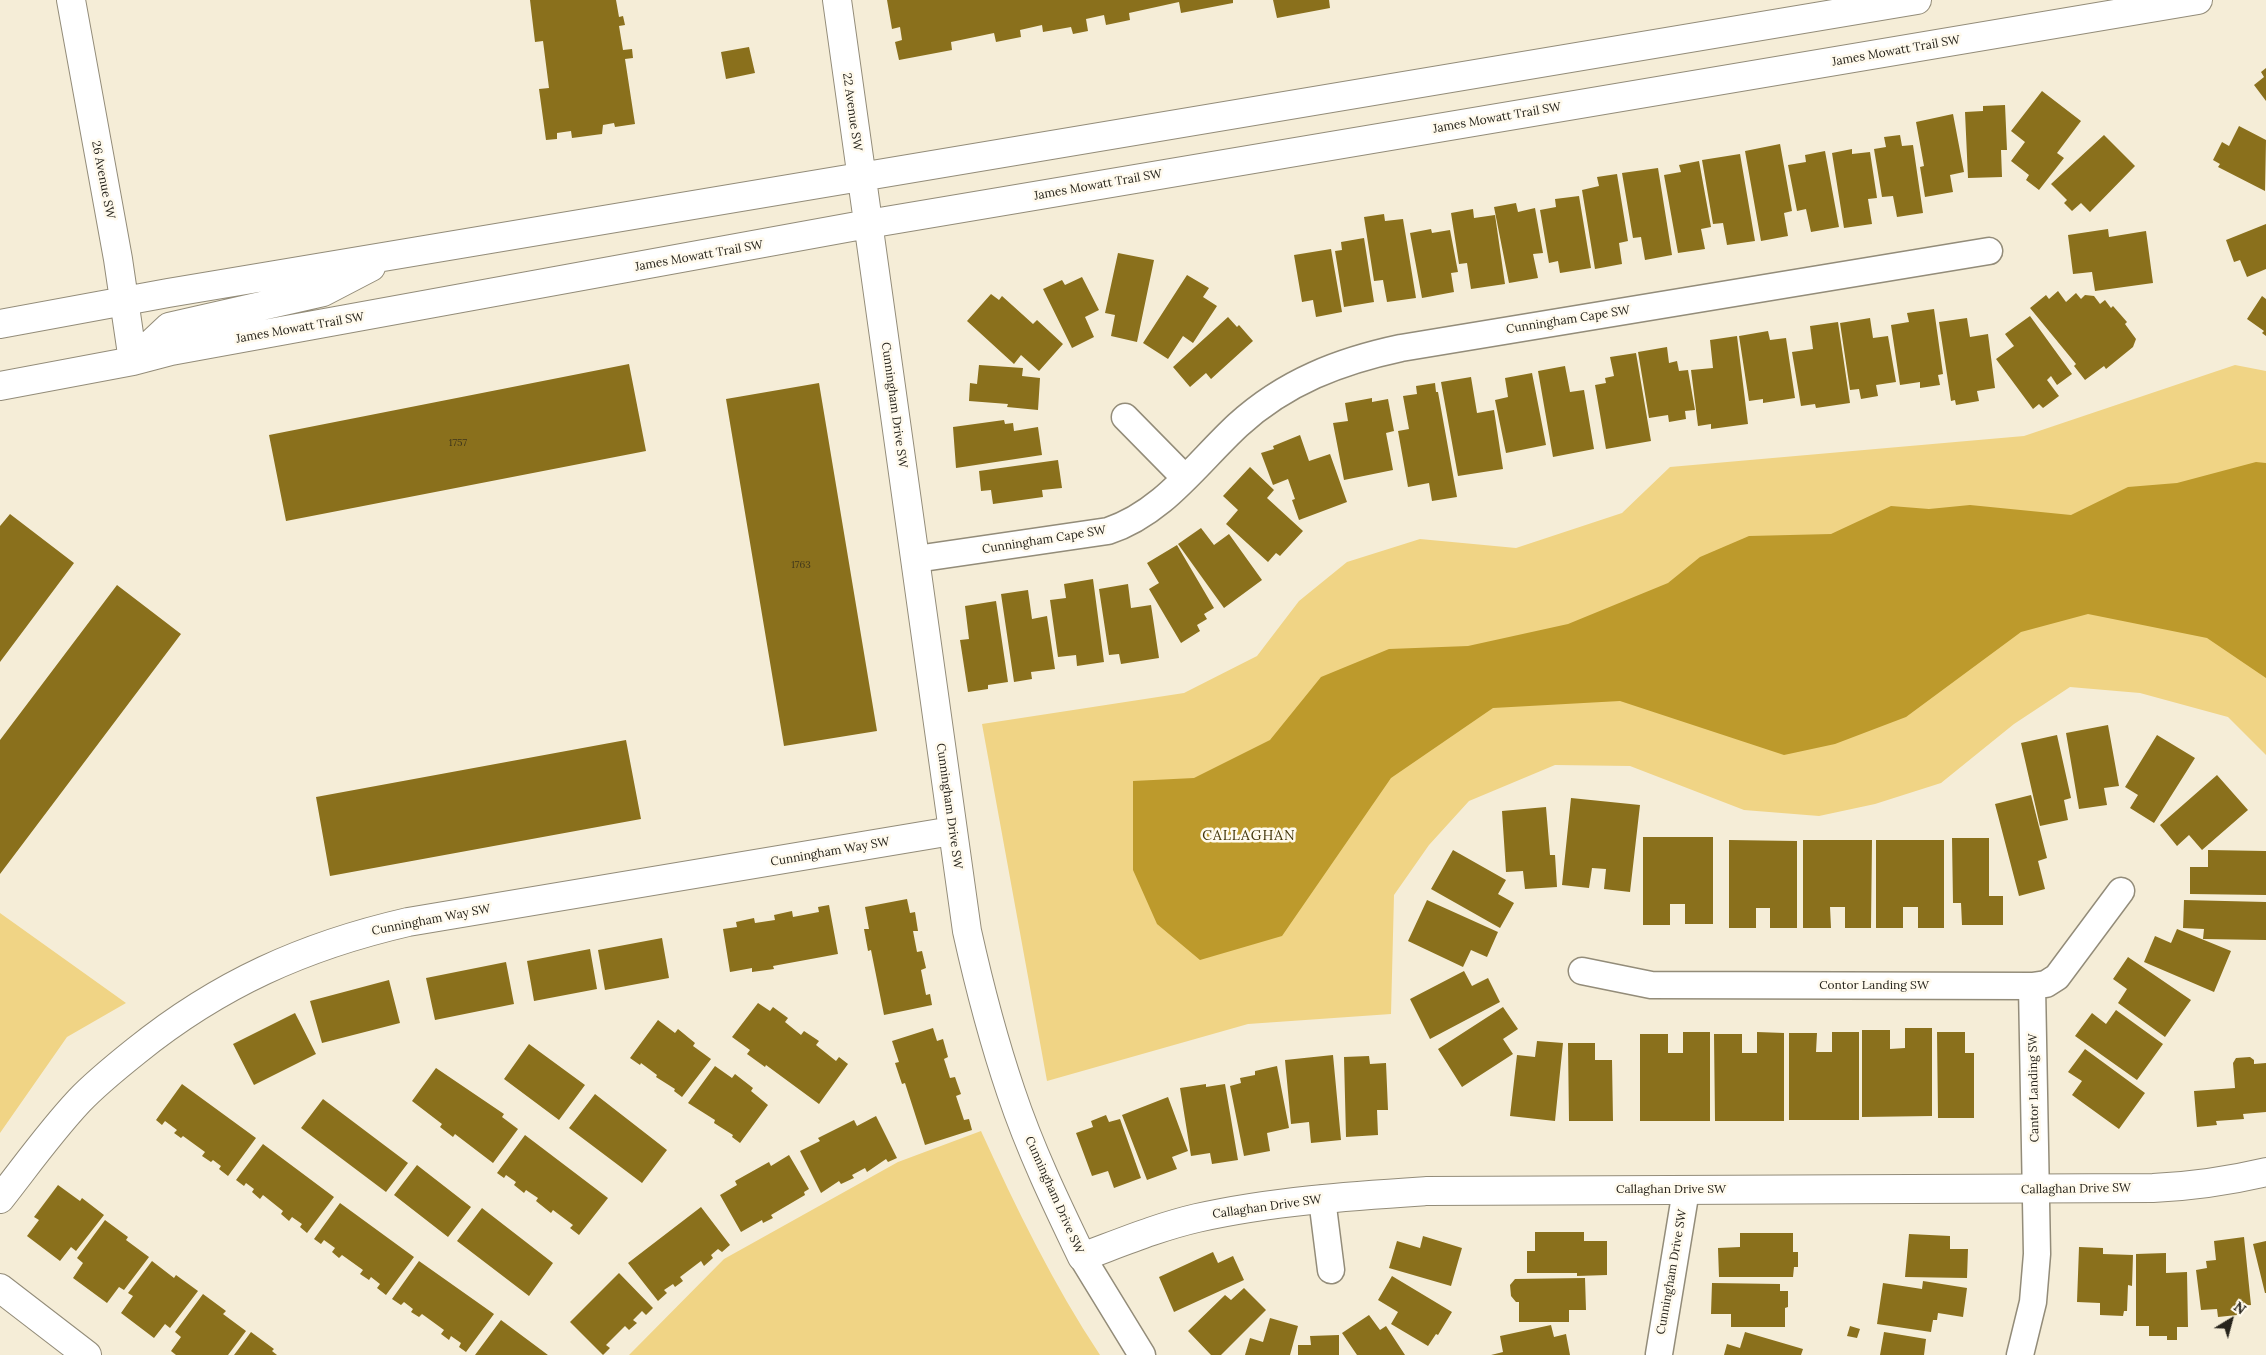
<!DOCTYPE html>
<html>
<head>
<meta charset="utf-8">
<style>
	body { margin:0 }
	#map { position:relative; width:2266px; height:1355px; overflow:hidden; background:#f5edd7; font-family:Lora,serif }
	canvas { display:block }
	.north { position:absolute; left:2206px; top:1295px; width:50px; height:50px; -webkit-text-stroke:4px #fffaed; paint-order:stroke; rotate:37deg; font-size:14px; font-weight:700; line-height:20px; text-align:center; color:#26231b }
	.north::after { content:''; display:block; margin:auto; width:18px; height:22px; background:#26231b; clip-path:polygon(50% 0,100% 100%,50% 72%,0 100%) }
</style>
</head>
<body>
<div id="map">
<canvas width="2266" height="1355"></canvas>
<div class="north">N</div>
</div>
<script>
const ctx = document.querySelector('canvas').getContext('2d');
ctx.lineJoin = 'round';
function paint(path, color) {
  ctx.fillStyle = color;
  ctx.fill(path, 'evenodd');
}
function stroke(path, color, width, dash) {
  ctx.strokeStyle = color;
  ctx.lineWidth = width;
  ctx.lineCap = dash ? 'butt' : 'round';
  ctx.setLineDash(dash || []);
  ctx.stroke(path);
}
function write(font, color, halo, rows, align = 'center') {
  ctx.font = font + ' Lora,serif';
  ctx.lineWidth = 5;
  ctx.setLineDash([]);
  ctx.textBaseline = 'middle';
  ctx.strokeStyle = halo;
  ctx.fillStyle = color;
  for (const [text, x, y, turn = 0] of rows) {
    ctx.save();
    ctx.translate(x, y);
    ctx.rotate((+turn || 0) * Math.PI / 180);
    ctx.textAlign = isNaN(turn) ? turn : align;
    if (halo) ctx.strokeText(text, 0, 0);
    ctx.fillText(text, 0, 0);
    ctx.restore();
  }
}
paint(new Path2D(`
	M2235,365l31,6v384l-38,-38 -88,-24 -70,-6 -56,37 -73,59 -66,21 -56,12 -75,-6 -114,-44 -75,-1 -86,36 -40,44 -35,50 -3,119 -143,10 -201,57 -65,-357 202,-31 73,-37 42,-55 48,-39 73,-23 96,9 106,-35 48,-46 354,-31z
	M0,913l126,90 -59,34 -67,96z
	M981,1131c35,77 72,153 119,224h-471l95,-96 174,-97z`), '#f0d485');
paint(new Path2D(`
	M2256,462l10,1v215l-59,-40 -119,-24 -67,18 -115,85 -71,27 -51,11 -164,-54 -127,7 -102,70 -109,158 -82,24 -43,-36 -24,-54v-89l61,-3 76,-38 51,-63 68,-28 79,-3 100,-22 100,-41 32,-26 49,-21 82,-2 60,-28 38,3 41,-4 101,10 57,-28 49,-4z`), '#bd9a2c');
paint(new Path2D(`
	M530,0h86l3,17 4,-1 2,9 -6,1 4,24 9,-1 1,9 -8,1 10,65 -20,3 -1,-4 -11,2 -1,9 -30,4 -1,-7 -14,2v6l-11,1 -7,-51 10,-1 -6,-47 -8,1z
	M887,0h346v3l-52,10 -2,-11 -50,11 1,7 -24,5 -2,-10 -18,4 2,12 -15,3 -2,-7 -28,5 -1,-7 -22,5 1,7 -25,5 -2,-9 -43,9 1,8 -53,10 -4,-18 7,-2 -2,-13 -8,2z
	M1273,0h56l1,8 -53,10z
	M749,47l6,26 -29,6 -5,-27z
	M2266,68v33l-12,-16 10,-8 -3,-5z
	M2042,91l39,30 -24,32 7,5 -25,32 -13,-10 3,-5 -18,-14 14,-19 -14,-11z
	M2005,105l2,45h-6l1,27 -34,1 -3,-66 18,-1v-5z
	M1953,114l11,58 -14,3 3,17 -28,5 -5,-30 4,-1 -8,-44z
	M2239,126l27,14 -1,51 -47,-24 2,-3 -7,-4 9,-18 7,4z
	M1900,135l2,11 11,-1 10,68 -26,4 -4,-21 -11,1 -8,-48 12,-2 -2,-10z
	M2104,135l31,31 -45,46 -9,-9 -9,8 -8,-8 3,-3 -16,-16z
	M1780,144l12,67 -8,2 4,23 -27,5 -16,-90z
	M1852,149v5l18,-2 7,46 -9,1 4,25 -28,4 -12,-75z
	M1825,151l14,76 -28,5 -5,-23 -9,2 -9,-46 18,-3 -1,-7z
	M1740,154l15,87 -28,4 -4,-22 -10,1 -11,-64z
	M1699,161l12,66 -10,2 4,20 -27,4 -14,-78 17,-3 -2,-7z
	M1658,168l14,87 -27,5 -4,-23 -8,1 -11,-65z
	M1617,174l11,67 -9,2 3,21 -27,5 -13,-79 17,-4 -2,-9z
	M1579,196l12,72 -31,5 -2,-12 -9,2 -9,-53 16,-3 -1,-8z
	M1516,203l2,9 17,-4 8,45 -10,1 5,24 -29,5 -15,-76z
	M1473,209l1,9 21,-3 10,69 -34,5 -4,-26 -8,1 -8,-51z
	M1384,214l1,7 18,-2 13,79 -29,4 -4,-22 -9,1 -10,-64z
	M2266,224v45l-19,8 -7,-17 -6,2 -8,-22z
	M1431,229l1,4 18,-3 8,42 -7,1 3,19 -32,6 -12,-65z
	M2108,229l1,8 37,-6 7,52 -58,8 -3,-19 -19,2 -5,-39z
	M1364,238l10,64 -30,5 -9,-56 7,-1 -1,-8z
	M1331,249l11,63 -26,5 -3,-17 -11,2 -8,-47z
	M1118,253l36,7 -17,82 -26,-6 4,-21 -10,-2z
	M1187,275l22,13 -6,9 14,9 -24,37 -10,-7 -15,23 -25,-16z
	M1082,277l17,33 -14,7 9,20 -22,11 -29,-59 19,-9 3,5z
	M2058,291l8,11 10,-9 5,6 4,-4 9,1 6,8 5,-4 6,8 2,-2 14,16 -2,2 11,15 -3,8 -27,22 -2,-3 -19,14 -11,-14 2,-2 -46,-56 16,-13 3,4z
	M991,294l8,6 3,-4 31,28 4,-4 26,24 -24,27 -18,-16 -7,9 -47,-43z
	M2262,296l4,3v37l-4,-3 2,-2 -17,-12z
	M1934,309l9,65 -5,1 2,10 -20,3v-6l-20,3 -9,-60 18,-3 -2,-9z
	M2030,316l42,58 -15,11 -6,-9 -4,4 12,16 -16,12 -4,-4 -6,5 -37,-50 18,-13 -9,-12z
	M1228,317l9,10 2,-2 14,16 -42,38 -5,-6 -16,14 -17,-20z
	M1870,318l3,20 15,-2 8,46 -20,3 2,11 -17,3 -2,-10 -9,1 -10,-67z
	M1967,318l3,19 18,-3 7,54 -18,3 2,10 -23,4 -1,-5 -4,1 -12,-79z
	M1838,322l12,81 -34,5 -1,-4 -14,2 -9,-54 21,-3 -3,-23z
	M1768,331l2,9 16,-2 9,60 -32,5v-4l-14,2 -10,-65z
	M1737,336l11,88 -37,5v-5l-13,2 -7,-56 22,-2 -3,-28z
	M1667,347l2,16 8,-2 2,10 9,-1 7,40 -10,1 1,8 -17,3 -1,-7 -19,3 -11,-66z
	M1636,353l15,88 -45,8 -11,-64 11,-2 -1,-5 9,-2 -4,-19z
	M629,364l17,87 -360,70 -17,-86z
	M979,365l44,3 -1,8 18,2 -2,32 -31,-3 1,-3 -39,-3 1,-18 7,1z
	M1565,366l5,26 14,-2 10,59 -41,8 -15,-86z
	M1532,373l14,72 -40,8 -11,-53 13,-3 -3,-19z
	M1471,377l6,36 17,-3 9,59 -45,7 -17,-94z
	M819,383l58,348 -93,15 -58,-347z
	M1435,383l1,9h2l19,105 -25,4 -3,-18 -21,4 -10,-56 11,-2 -6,-33 14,-2 -1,-8z
	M1372,398v4l16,-3 6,32 -8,2 7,37 -49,10 -11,-57 15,-2 -3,-18z
	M1004,420l1,4 8,-1 1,8 24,-4 4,28 -86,13 -3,-41z
	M1300,435l9,26 21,-7 17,48 -48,18 -7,-20 3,-1 -7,-20 -15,6 -12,-32 13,-4 -1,-3z
	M1058,460l4,28 -20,2 1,7 -50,7 -2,-14 -10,1 -2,-20z
	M1250,467l24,23 -7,8 36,33 -23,25 -4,-3 -8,9 -42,-38 12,-14 -15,-14z
	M10,514l64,49 -74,99v-136z
	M1201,528l13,17 15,-11 33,46 -38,28 -46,-64z
	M1177,545l37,63 -10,6 3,5 -10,6 3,6 -19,12 -32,-54 10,-6 -12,-20z
	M1093,579l11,83 -27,4 -1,-11 -18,2 -8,-57 16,-2 -2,-14z
	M1128,584l3,24 20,-3 8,53 -38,6 -2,-10 -10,1 -10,-66z
	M117,585l64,49 -181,240v-134z
	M1028,590l4,29 15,-3 8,53 -24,3 1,7 -18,3 -13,-88z
	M996,601l12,81 -20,3v4l-20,3 -8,-52 9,-1 -4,-33z
	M2108,725l11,61 -15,2 3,17 -28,4 -13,-76z
	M2057,735l14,63 -7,2 4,20 -28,6 -19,-83z
	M2157,735l38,23 -41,65 -24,-15 8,-13 -13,-8z
	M626,740l15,79 -311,57 -14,-79z
	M2217,775l31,35 -46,40 -13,-15 -12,11 -17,-21z
	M2031,795l16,63 -9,3 7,28 -26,7 -24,-92z
	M1571,798l69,7 -10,87 -26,-3 2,-20 -14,-1 -3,20 -27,-3z
	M1546,807l4,48h5l2,32 -32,2 -2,-18 -17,1 -4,-61z
	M1643,837h70v87h-28v-20h-15v21h-27z
	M1952,838h37v58h14v29h-41l-1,-22h-8z
	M1729,840l68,1v87h-27v-20h-14v20h-27z
	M1803,840h69l-1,88h-26v-21h-15l1,21h-28z
	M1876,840h68v88h-26v-21h-15v21h-27z
	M1453,850l53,30 -8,14 16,9 -14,25 -69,-39z
	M2208,850l58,1v44l-76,-1v-27h18z
	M907,899l3,14 5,-1 3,19h-5l4,21 5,-1 4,17 -5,2 5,25 4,-1 2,11 -48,10 -13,-65 -3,1 -4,-22h5l-4,-22z
	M1427,900l71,32 -11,25 -16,-7 -8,17 -55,-26z
	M2184,900l82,2v38l-63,-1 1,-10 -21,-1z
	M829,905l9,49 -65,12 1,3 -22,3v-4l-22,4 -7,-43 14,-2 -1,-5 18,-4 1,5 20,-3 -1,-5 18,-4 1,6 26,-5 -1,-5z
	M2177,929l54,22 -17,41 -70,-30 11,-26 16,7z
	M662,938l7,40 -64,12 -7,-40z
	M590,949l7,40 -63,12 -7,-40z
	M2128,957l63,43 -26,37 -47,-34 9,-14 -14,-10z
	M506,962l8,42 -79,16 -9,-42z
	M1464,971l8,15 16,-8 12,24 -70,37 -20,-40z
	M389,980l11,43 -78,20 -12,-42z
	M758,1003l12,8 3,-4 15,11 -3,4 16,13 3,-4 15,10 -3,4 20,16 3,-4 9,7 -29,40 -53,-39 -1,2 -18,-13 3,-4 -18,-13z
	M1503,1007l15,22 -15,10 10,15 -51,33 -24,-38z
	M2116,1010l47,34 -26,36 -62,-44 17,-23 14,11z
	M295,1013l21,41 -62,31 -21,-41z
	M658,1020l17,13 3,-4 17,14 -2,3 18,13 -29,38 -8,-6 1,-2 -19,-12 1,-2 -16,-12 -1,2 -10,-7z
	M933,1028l4,13 6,-2 5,18 -4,2 6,19 5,-1 6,17 -5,2 8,24 5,-1 3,11 -47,15 -20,-62 -3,1 -7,-21 4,-1 -7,-21z
	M1905,1028h27v88l-70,1v-87h28v19l15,-1z
	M1683,1032h27v89h-70v-87h28v19h15z
	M1757,1032l27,1v88h-69l-1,-87h28v19h15z
	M1832,1032h27v88h-70v-87h28l-1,19h16z
	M1937,1032h28v21h9v65h-36z
	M1537,1041l26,2 -8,78 -45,-5 7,-61 18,2z
	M1568,1043h27v17h17l1,61h-44z
	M529,1044l56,41 -26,35 -55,-41z
	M2085,1049l60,44 -26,36 -47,-34 10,-14 -14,-9z
	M1333,1055l8,85 -30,3 -2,-21 -18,2 -6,-64z
	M1369,1056l1,8 16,-1 2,47h-11l1,25 -32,2 -2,-80z
	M2250,1057l4,3v4l12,-1v49l-23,2 1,5 -28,2 1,4 -20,2 -3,-36 41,-3 -2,-25 3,-5z
	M715,1066l17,12 3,-4 18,14 -2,3 17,14 -28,38 -8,-6 1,-2 -19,-12 1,-3 -27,-17z
	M1277,1066l12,62 -22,5 3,18 -26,5 -14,-70 11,-3 -1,-5 15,-3v-4z
	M436,1068l68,46 -2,3 16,12 -25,34 -38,-29 -2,3 -13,-10 2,-3 -30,-23z
	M182,1084l74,54 -28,38 -9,-7 2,-3 -8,-6 -2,2 -9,-6 3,-4 -22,-16 -2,2 -7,-5 3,-3 -12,-9 -3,4 -6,-5z
	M1206,1084v3l19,-3 13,76 -26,4 -2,-11 -19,3 -11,-68z
	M595,1094l72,56 -25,33 -73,-55z
	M1168,1097l20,54 -16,6 5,12 -30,11 -25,-65z
	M323,1099l85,64 -22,29 -85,-64z
	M1106,1115l3,7 11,-3 21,59 -27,10 -6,-17 -16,5 -16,-43 17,-6 -2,-6z
	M876,1116l21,42 -9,4 -2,-3 -19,13 -2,-4 -13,7 2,3 -13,6 -2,-3 -18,12 -21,-42 20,-10 -2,-3 36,-18 3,6z
	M525,1135l83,63 -29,37 -9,-7 3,-3 -20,-15 -2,3 -15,-12 2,-3 -12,-8 -2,3 -10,-8 2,-3 -10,-7 -2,3 -7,-5z
	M263,1144l71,53 -27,36 -7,-6 2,-3 -10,-7 -3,4 -8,-7 2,-3 -20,-16 -3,4 -8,-7 2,-3 -8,-6 -2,3 -8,-6z
	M789,1155l20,34 -5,3 1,3 -34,20 2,3 -10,5 -1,-3 -21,12 -21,-37 17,-10 -2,-4 34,-19 2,4z
	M417,1165l54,42 -23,30 -54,-42z
	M58,1185l22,16 2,-3 22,17 -28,36 -5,-4 -11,14 -33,-25 12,-16 -5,-3z
	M340,1203l74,54 -28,38 -9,-7 3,-4 -9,-7 -2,3 -9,-6 3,-4 -21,-15 -3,3 -7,-6 3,-4 -11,-8 -3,4 -7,-5z
	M701,1207l29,38 -8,7 -4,-3 -7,6 2,3 -9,8 -3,-5 -21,16 3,4 -8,6 -2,-3 -9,6 3,3 -9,8 -30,-38z
	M482,1208l71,55 -24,33 -72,-55z
	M105,1220l23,17 -2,3 23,17 -25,33 -5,-3 -12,16 -34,-25 10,-15 -6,-5z
	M1535,1232h49v9h23v34l-30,1v-3h-50v-22h8z
	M1740,1233h53v19h5v15h-4l-1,10h-74l-1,-29 22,-1z
	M1909,1234l41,2v13h18l-1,29 -62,-1z
	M1423,1236l39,12 -11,38 -62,-18 8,-27 23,7z
	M2244,1237l7,68 -15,1 1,9 -19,2 -1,-8 -16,1 -5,-40 11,-2 -1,-7 10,-1 -2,-19z
	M2266,1241v52h-1l-12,-49z
	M2079,1247l24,1v6l30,1 -1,31 -4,-1 -1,26h-3l-1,5 -23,-1v-12l-23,-1z
	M1213,1252l5,11 15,-7 11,24 -70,32 -15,-35z
	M2166,1253v20l21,-1 1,55h-11v13h-10v-4h-18v-10h-13v-72z
	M152,1261l22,17 2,-3 22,16 -28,37 -5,-4 -11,14 -33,-25 12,-17 -5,-3z
	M419,1261l75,53 -28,38 -7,-5 2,-4 -10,-7 -2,4 -8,-6 3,-4 -22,-16 -3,3 -8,-5 2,-3 -9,-7 -3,3 -9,-6z
	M619,1273l34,35 -7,7 -4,-4 -9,9 4,3 -8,7 -4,-4 -19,19 4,3 -7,7 -33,-33z
	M1392,1276l60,36 -14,23 -2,-1 -8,12 -37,-22 7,-12 -20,-12z
	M1585,1278l1,32h-17v12h-50v-20h-3l-5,-6 -1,-11 5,-6z
	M1923,1281l44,7 -4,29 -25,-4 -1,7h-4l-2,12 -54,-8 6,-41 39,6z
	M1712,1283l68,1v7h8v16l-3,1v19h-54v-13h-20z
	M1244,1288l22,22 -45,45h-10l-23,-24 37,-36 6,5z
	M203,1294l23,17 -3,3 23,17 -18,24h-52l-5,-4 10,-14 -6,-5z
	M1369,1315l11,15 6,-4 19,29h-48l-15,-22z
	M1270,1318l28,8 -8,29h-45l5,-17 13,4z
	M501,1320l47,35h-73z
	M1551,1325l3,12 12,-3 4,21h-79l12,-3 -3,-16z
	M1850,1326l10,3 -3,9 -10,-2z
	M251,1332l23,17 -2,2 5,4h-43z
	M1745,1332l58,17 -2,6h-77l3,-11 13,4z
	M1884,1332l42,7 -2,16h-44z
	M1339,1335v20h-41v-10h13l-1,-9z`), '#8a701c');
const street = new Path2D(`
	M1125,417l60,61
	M916,559l192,-28c55,-18 89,-68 130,-106 47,-43 102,-64 163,-77l588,-97
	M1582,971l69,14 381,1 14,-2 11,-7 64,-86
	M1322,1199l9,71
	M1082,1257l60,98
	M1659,1354l27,-164
	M2020,1355l13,-53 4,-48 -5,-268`);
const secondary = new Path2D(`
	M71,0l47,259 15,102
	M837,0l130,931c12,54 26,108 44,161 19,57 45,111 71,165 38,-14 76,-30 115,-39 76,-17 154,-22 230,-27l726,-3c39,-2 75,-7 113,-16
	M0,324l168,-31 1749,-293
	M136,358l33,-31 154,-35 48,-25
	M0,386l133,-25 38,-10 697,-127 1330,-224
	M0,1199c26,-33 50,-67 79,-98 17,-18 37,-34 57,-50 83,-67 168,-105 272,-129l544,-91
	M0,1288l87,67`);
stroke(street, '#938c79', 29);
stroke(secondary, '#938c79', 30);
stroke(street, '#fff', 26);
stroke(secondary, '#fff', 28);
write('10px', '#3f361b', null, [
	["1757",458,443],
	["1763",801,565]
]);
write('12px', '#26231b', '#fffaed', [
	["James Mowatt Trail SW",1896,51,-10],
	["22 Avenue SW",852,112,82],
	["James Mowatt Trail SW",1497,118,-10],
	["26 Avenue SW",103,180,79],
	["James Mowatt Trail SW",1098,185,-10],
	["James Mowatt Trail SW",699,256,-10],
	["Cunningham Cape SW",1568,320,-9],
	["James Mowatt Trail SW",300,328,-10],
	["Cunningham Drive SW",894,405,82],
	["Cunningham Cape SW",1044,540,-9],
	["Cunningham Drive SW",949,806,82],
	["Cunningham Way SW",830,852,-10],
	["Cunningham Way SW",431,920,-11],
	["Contor Landing SW",1874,986],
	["Cantor Landing SW",2034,1088,-91],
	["Callaghan Drive SW",2076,1189,-1],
	["Callaghan Drive SW",1671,1190],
	["Cunningham Drive SW",1054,1195,66],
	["Callaghan Drive SW",1267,1207,-8],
	["Cunningham Drive SW",1672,1272,-80]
]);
ctx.letterSpacing = '1px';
write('14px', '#3f3207', '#fffaed', [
	["CALLAGHAN",1249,836]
]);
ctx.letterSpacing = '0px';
</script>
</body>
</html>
